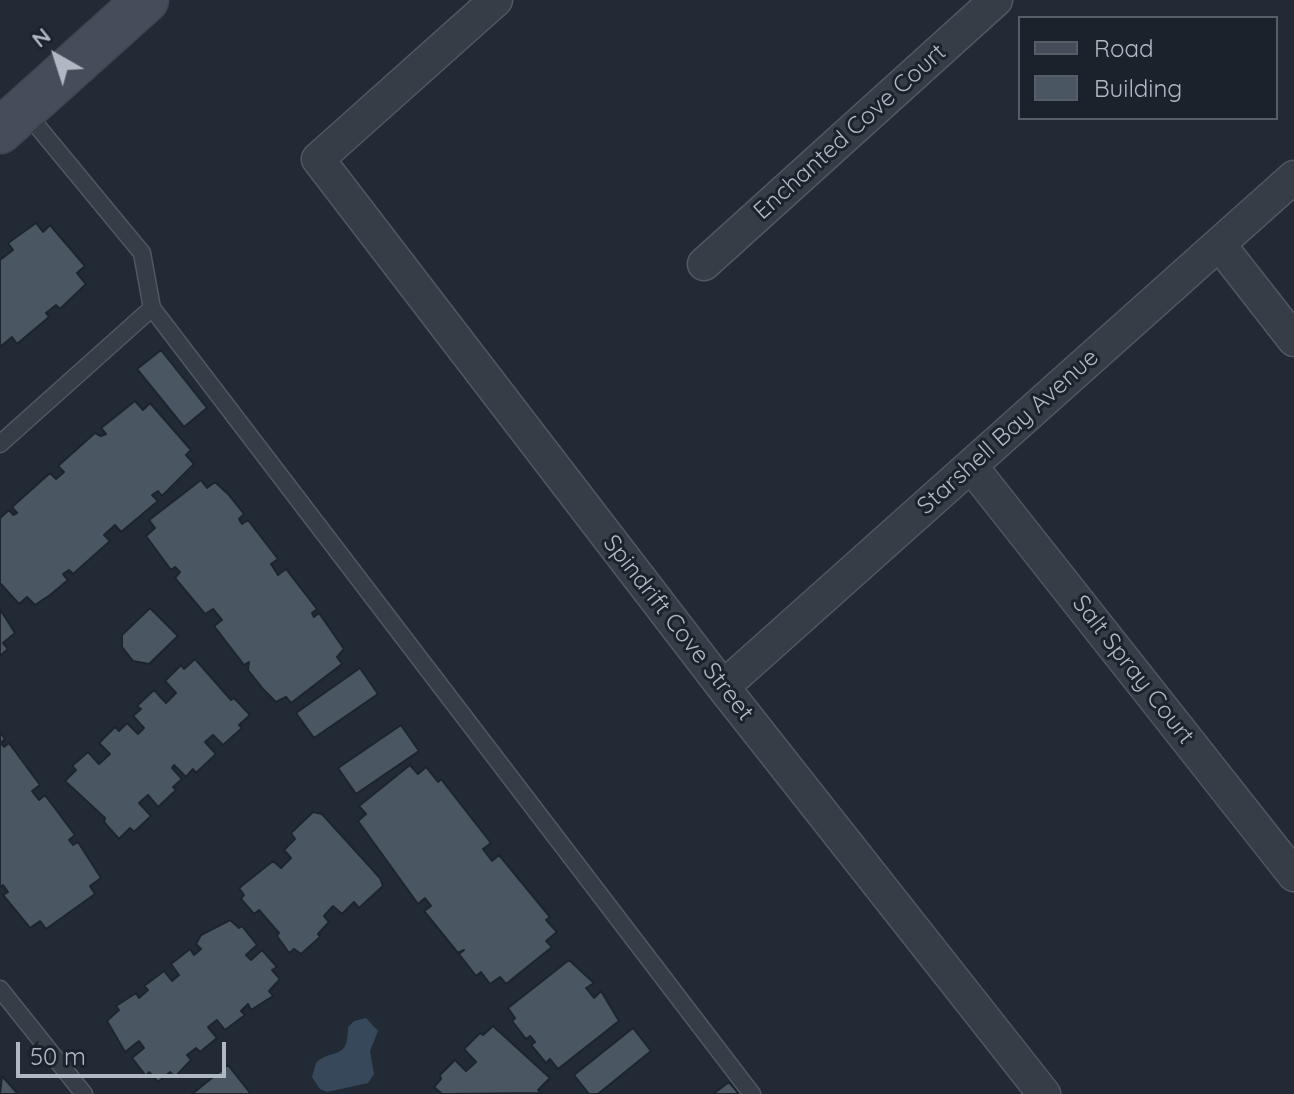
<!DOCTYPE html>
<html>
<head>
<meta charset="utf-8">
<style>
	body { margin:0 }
	#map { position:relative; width:1294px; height:1094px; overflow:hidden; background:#222b35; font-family:Quicksand,sans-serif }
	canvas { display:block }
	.legend { position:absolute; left:1018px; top:16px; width:260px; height:104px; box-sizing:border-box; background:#1b222b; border:2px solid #575e68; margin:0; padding:10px 14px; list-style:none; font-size:24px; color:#b0b8c3 }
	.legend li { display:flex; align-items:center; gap:16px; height:40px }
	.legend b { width:40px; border:2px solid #575e68 }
	.north { position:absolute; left:16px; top:16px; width:80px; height:80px; -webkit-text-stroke:6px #1b222b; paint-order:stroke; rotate:321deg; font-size:22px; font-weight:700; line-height:32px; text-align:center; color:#b0b8c3 }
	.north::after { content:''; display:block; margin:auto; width:28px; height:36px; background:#b0b8c3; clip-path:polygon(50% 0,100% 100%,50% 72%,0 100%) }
	.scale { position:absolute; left:16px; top:1042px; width:210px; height:36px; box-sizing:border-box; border:4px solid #b0b8c3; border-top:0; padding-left:10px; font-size:24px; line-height:28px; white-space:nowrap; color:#b0b8c3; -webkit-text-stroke:6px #1b222b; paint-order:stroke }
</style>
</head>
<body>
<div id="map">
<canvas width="1294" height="1094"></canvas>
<ul class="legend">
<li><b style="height:10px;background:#444d59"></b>Road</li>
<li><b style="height:22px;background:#4a5661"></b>Building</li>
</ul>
<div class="north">N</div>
<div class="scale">50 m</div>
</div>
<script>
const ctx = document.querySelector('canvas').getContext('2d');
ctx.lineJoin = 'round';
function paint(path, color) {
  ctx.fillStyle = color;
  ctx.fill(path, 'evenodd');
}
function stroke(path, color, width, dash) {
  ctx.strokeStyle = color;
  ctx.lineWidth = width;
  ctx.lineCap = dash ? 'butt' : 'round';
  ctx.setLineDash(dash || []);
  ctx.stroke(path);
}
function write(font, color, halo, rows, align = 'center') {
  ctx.font = font + ' Quicksand,sans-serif';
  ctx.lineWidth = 6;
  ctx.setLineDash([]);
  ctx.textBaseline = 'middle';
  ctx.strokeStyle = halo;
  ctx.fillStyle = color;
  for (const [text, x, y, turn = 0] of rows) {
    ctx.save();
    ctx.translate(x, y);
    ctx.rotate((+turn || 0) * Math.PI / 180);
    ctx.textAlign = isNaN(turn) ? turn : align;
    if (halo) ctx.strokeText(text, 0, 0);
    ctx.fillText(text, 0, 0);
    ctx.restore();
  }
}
paint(new Path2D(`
	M366,1018l12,13 -8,20 4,23 -6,9 -41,9 -7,-3 -8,-12 4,-14c17,-16 32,-1 32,-36l6,-6z`), '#37485b');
const building = new Path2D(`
	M36,223l7,9 7,-7 35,41 -8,7 9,11 -26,25 -4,-4 -10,8 3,4 -32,27 -5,-7 -12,10v-87l13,-10 -5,-7z
	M161,350l46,58 -23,19 -47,-58z
	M135,401l8,9 7,-7 41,47 -5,5 8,9 -32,32 -4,-5 -6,4 6,6 -37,31 -6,-7 -11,10 6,6 -37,33 -4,-4 -6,4 5,6 -18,15 -15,10 -8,-8 -8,7 -19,-21v-65l9,-8 4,5 4,-2 -5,-6 38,-34 6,6 8,-7 -6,-6 37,-33 6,3 5,-2 -5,-6z
	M201,480l6,8 8,-6 13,12 16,20 -5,5 3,5 6,-4 30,39 -7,5 7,11 8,-6 31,40 -5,4 2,4 5,-4 25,36 -7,8 5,7 -51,39 -5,-6 -10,5 -13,-13 -15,-19 1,-8 -5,3 -30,-39 8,-6 -9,-11 -8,5 -30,-36 5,-6 -5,-5 -4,3 -25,-34 9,-8 -6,-8z
	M150,608l28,28 -29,28 -16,-3 -11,-14v-12z
	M0,609l15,24 -12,10 5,6 -8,7z
	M195,659l36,41 3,-2 16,17 -11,10 3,3 -19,17 -10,-10 -8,7 11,12 -20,19 -3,-4 -7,8 -12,-12 -2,3 10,11 -9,8 3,3 -18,17 -10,-12 -9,8 12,13 -17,16 -4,-4 -11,11 -15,-17 1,-4 -40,-37 11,-11 -4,-4 16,-14 11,12 11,-10 -11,-11 16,-16 4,4 8,-8 11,11 6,-6 -11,-12 8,-7 -4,-3 17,-16 12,13 10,-10 -11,-12 16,-16 3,4z
	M360,668l18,26 -64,44 -18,-25z
	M401,725l18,26 -63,43 -18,-26z
	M0,732l5,7 -4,4 3,4 5,-4 31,42 -8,6 7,9 6,-5 30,40 -6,5 4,5 5,-3 23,36 -11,8 5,8 -49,35 -6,-8 -10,7 -27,-33 5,-3 -5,-7 -3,2z
	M410,765l8,9 8,-7 12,15 3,-3 50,64 -8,6 9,12 7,-6 51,62 -4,3 11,12 -11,9 6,6 -46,37 -6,-7 -10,7 -9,-12 -5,4 -17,-22 5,-4 -6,3 -34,-42 7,-5 -6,-8 -7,6 -60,-83 8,-7 -7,-8z
	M313,812l9,2 58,64 3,8 -24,22 -5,-6 -12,12 -9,-8 -9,10 5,6 -11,12 2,3 -19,17 -7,-5 -5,4 -12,-17 2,-3 -20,-23 -5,4 -13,-15 3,-4 -5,-7 34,-27 8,7 10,-10 -7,-8 11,-11 -4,-6z
	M230,920l9,8 3,-2 15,19 -11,10 5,5 11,-10 15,17 -5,3 8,9 -11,12 4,5 -22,14 -3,-6 -7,7 4,4 -20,15 -8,-10 -9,7 9,11 -17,14 -4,-4 -9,7 4,5 -16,17 -5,-5 -12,10 -9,-10 -3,4 -14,-18 12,-10 -5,-7 -14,11 -18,-31 12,-11 -3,-4 20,-13 3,5 9,-8 -4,-4 20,-15 8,10 7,-6 -8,-11 19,-15 4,6 7,-6 -5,-5 5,-9z
	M569,960l25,23 -8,5 8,10 7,-7 18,30 -61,48 -8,-10 -4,4 -15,-18 4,-3 -5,-6 -4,3 -14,-18 3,-3 -7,-10z
	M493,1026l57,52 -12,12 4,3 -100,1 -8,-7 7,-8 -1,-4 15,-15 11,11 10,-9 -12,-13 16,-16 3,2z
	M633,1028l18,23 -53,43h-9l-15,-19z
	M228,1065l23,29h-59z
	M2,1076l16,18h-18z
	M729,1082l10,12h-26z`);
paint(building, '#4a5661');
stroke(building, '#1d242d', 2);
const service = new Path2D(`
	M24,110l118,143 10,55 600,786
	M0,444l152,-136
	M0,989l84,105`);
const minor = new Path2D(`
	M496,0l-178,159 405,528 321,407
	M1219,244l75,96
	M704,264l292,-264
	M971,466l323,409
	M723,687l571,-510`);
const secondary = new Path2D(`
	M0,131l146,-131`);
stroke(service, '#505861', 19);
stroke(minor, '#505861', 35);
stroke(secondary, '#3f4650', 47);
stroke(service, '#353d46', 16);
stroke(minor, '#353d46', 32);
stroke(secondary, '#444d59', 44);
write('24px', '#b0b8c3', '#1b222b', [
	["Enchanted Cove Court",850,132,-42],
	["Starshell Bay Avenue",1008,432,-42],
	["Spindrift Cove Street",678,628,52],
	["Salt Spray Court",1133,670,52]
]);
</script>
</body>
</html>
